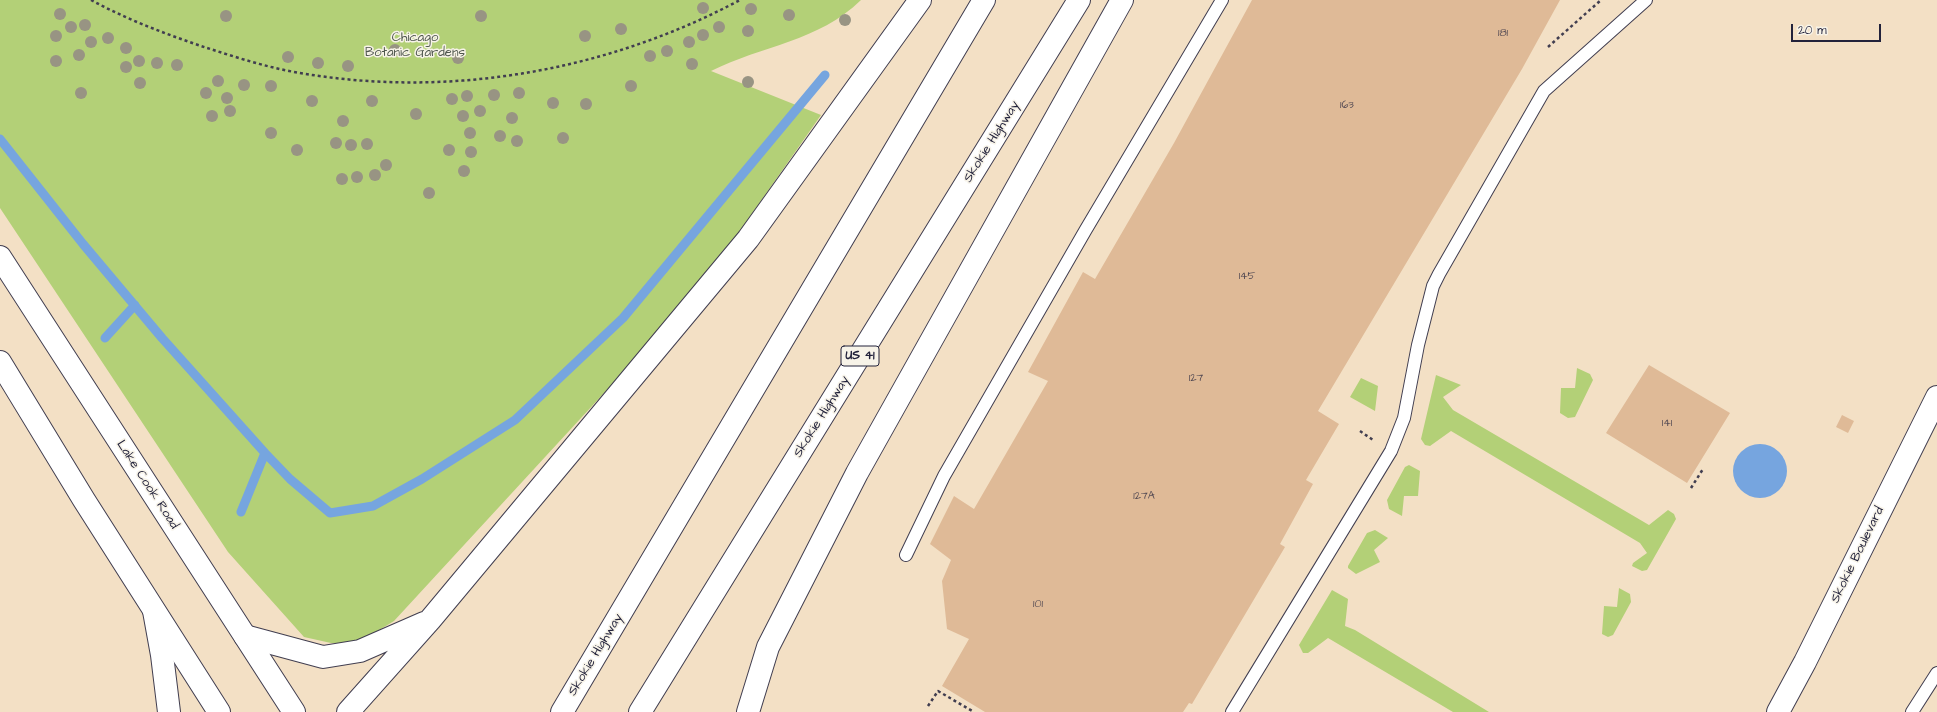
<!DOCTYPE html>
<html>
<head>
<meta charset="utf-8">
<style>
	body { margin:0 }
	#map { position:relative; width:1937px; height:712px; overflow:hidden; background:#f3e0c5; font-family:"Architects Daughter",sans-serif }
	canvas { display:block }
	.scale { position:absolute; left:1791px; top:24px; width:90px; height:18px; box-sizing:border-box; border:2px solid #22223b; border-top:0; padding-left:5px; font-size:12px; line-height:14px; white-space:nowrap; color:#22223b; -webkit-text-stroke:3px #f7f3e8; paint-order:stroke }
</style>
</head>
<body>
<div id="map">
<canvas width="1937" height="712"></canvas>
<div class="scale">20 m</div>
</div>
<script>
const ctx = document.querySelector('canvas').getContext('2d');
ctx.lineJoin = 'round';
function paint(path, color) {
  ctx.fillStyle = color;
  ctx.fill(path, 'evenodd');
}
function stroke(path, color, width, dash) {
  ctx.strokeStyle = color;
  ctx.lineWidth = width;
  ctx.lineCap = dash ? 'butt' : 'round';
  ctx.setLineDash(dash || []);
  ctx.stroke(path);
}
function write(font, color, halo, rows, align = 'center') {
  ctx.font = font + ' "Architects Daughter",sans-serif';
  ctx.lineWidth = 3;
  ctx.setLineDash([]);
  ctx.textBaseline = 'middle';
  ctx.strokeStyle = halo;
  ctx.fillStyle = color;
  for (const [text, x, y, turn = 0] of rows) {
    ctx.save();
    ctx.translate(x, y);
    ctx.rotate((+turn || 0) * Math.PI / 180);
    ctx.textAlign = isNaN(turn) ? turn : align;
    if (halo) ctx.strokeText(text, 0, 0);
    ctx.fillText(text, 0, 0);
    ctx.restore();
  }
}
paint(new Path2D(`
	M0,0h861c-43,42 -98,45 -150,71l110,44 -91,130 -114,135 -222,241 -36,22h-27l-27,-6 -76,-85 -228,-344z
	M1577,368l13,6 3,6 -18,37 -7,1 -8,-5 1,-25h14z
	M1436,375l25,10 -18,12 10,13 196,115 19,-15 6,4 2,5 -29,51 -5,1 -10,-5 1,-3 14,-10 -7,-10 -189,-112 -21,15 -5,-1 -4,-6z
	M1361,378l17,8 -3,25 -25,-14z
	M1409,465l11,6 -2,25h-14l-2,20 -13,-7 -2,-9 18,-33z
	M1375,530l13,8 -14,12 6,12 -24,12 -8,-6v-2l19,-33z
	M1619,588l11,6 1,8 -18,33 -5,2 -6,-3 2,-28 13,1z
	M1332,590l16,9 -3,27 10,4 134,82h-36l-125,-74 -20,15h-5l-4,-8z`), '#b3d077');
paint(new Path2D(`
	M1733 471a27 27 0 1 1 54 0a27 27 0 1 1-54 0Z`), '#76a5df');
stroke(new Path2D(`
	M0,139l83,105 79,94 103,115 25,26 40,34 43,-7 49,-27 93,-59 108,-102 202,-243
	M105,338l30,-33
	M241,512l24,-59`), '#76a5df', 9);
paint(new Path2D(`
	M1252,0h308l-38,69 -204,342 21,13 -33,56 7,4 -33,60 5,3 -93,157 -3,-1 -6,9h-198l-43,-26 27,-47 -22,-10 -5,-48 9,-21 -21,-16 24,-48 20,13 74,-128 -20,-9 55,-100 12,7 79,-136z
	M1649,365l81,48 -43,70 -81,-50z
	M1842,415l12,6 -6,12 -12,-6z`), '#dfba97');
const lane = new Path2D(`
	M906,555l38,-79 141,-245 137,-231
	M1232,712l159,-261 13,-33 14,-73 15,-59 6,-12 105,-183 102,-91
	M1912,712l25,-39`);
const secondary = new Path2D(`
	M0,257l294,455
	M0,362l84,138 135,212
	M1778,712l27,-50 132,-265`);
const highway = new Path2D(`
	M154,611l8,44 7,57
	M245,636l78,21 37,-6 64,-28
	M348,712l82,-92 318,-381 172,-239
	M562,712l422,-712
	M640,712l439,-712
	M748,712l20,-65 89,-174 265,-473`);
stroke(lane, '#413e50', 14);
stroke(secondary, '#413e50', 24);
stroke(highway, '#413e50', 24);
stroke(new Path2D(`
	M91,0c35,19 72,33 110,46 28,9 58,19 88,25 153,29 314,2 451,-71
	M1548,47l53,-47
	M1360,431l13,9
	M1691,488l12,-19
	M928,706l10,-15 36,21`), '#413e50', 2.5, [3, 3]);
stroke(lane, '#fff', 12);
stroke(secondary, '#fff', 22);
stroke(highway, '#fff', 22);
ctx.fillStyle = '#989483';
for (const [x, y] of [
	[703,8],
	[751,9],
	[60,14],
	[789,15],
	[226,16],
	[481,16],
	[845,20],
	[85,25],
	[71,27],
	[719,27],
	[621,29],
	[748,31],
	[703,35],
	[56,36],
	[585,36],
	[108,38],
	[91,42],
	[689,42],
	[126,48],
	[395,50],
	[667,51],
	[79,55],
	[650,56],
	[288,57],
	[458,58],
	[56,61],
	[139,61],
	[157,63],
	[318,63],
	[692,64],
	[177,65],
	[348,66],
	[126,67],
	[218,81],
	[748,82],
	[140,83],
	[244,85],
	[271,86],
	[631,86],
	[81,93],
	[206,93],
	[519,93],
	[494,95],
	[467,96],
	[227,98],
	[452,99],
	[312,101],
	[372,101],
	[553,103],
	[586,104],
	[230,111],
	[480,111],
	[416,114],
	[212,116],
	[463,116],
	[512,118],
	[343,121],
	[271,133],
	[470,133],
	[500,136],
	[563,138],
	[517,141],
	[336,143],
	[367,144],
	[351,145],
	[297,150],
	[449,150],
	[471,152],
	[386,165],
	[464,171],
	[375,175],
	[357,177],
	[342,179],
	[429,193]
]) {
  ctx.beginPath();
  ctx.arc(x, y, 6, 0, 2 * Math.PI);
  ctx.fill();
}
write('11px', '#514852', null, [
	["181",1503,34],
	["163",1347,106],
	["145",1247,277],
	["127",1196,379],
	["141",1667,424],
	["127A",1144,497],
	["101",1038,605]
]);
for (const [x, y, w] of [
	[860,356,38]
]) {
  const box = new Path2D();
  box.roundRect(x - w / 2, y - 10, w, 20, 3);
  ctx.fillStyle = '#f7f3e8';
  ctx.fill(box);
  stroke(box, '#22223b', 1);
}
write('bold 12px', '#22223b', null, [
	["US 41",860,356]
]);
write('13px', '#4e564d', '#f7f3e8', [
	["Chicago",415,38],
	["Botanic Gardens",415,53]
]);
write('13px', '#22223b', '#f7f3e8', [
	["Skokie Highway",992,142,-58],
	["Skokie Highway",822,417,-58],
	["Lake Cook Road",147,485,57],
	["Skokie Boulevard",1858,555,-64],
	["Skokie Highway",596,655,-59]
]);
</script>
</body>
</html>
